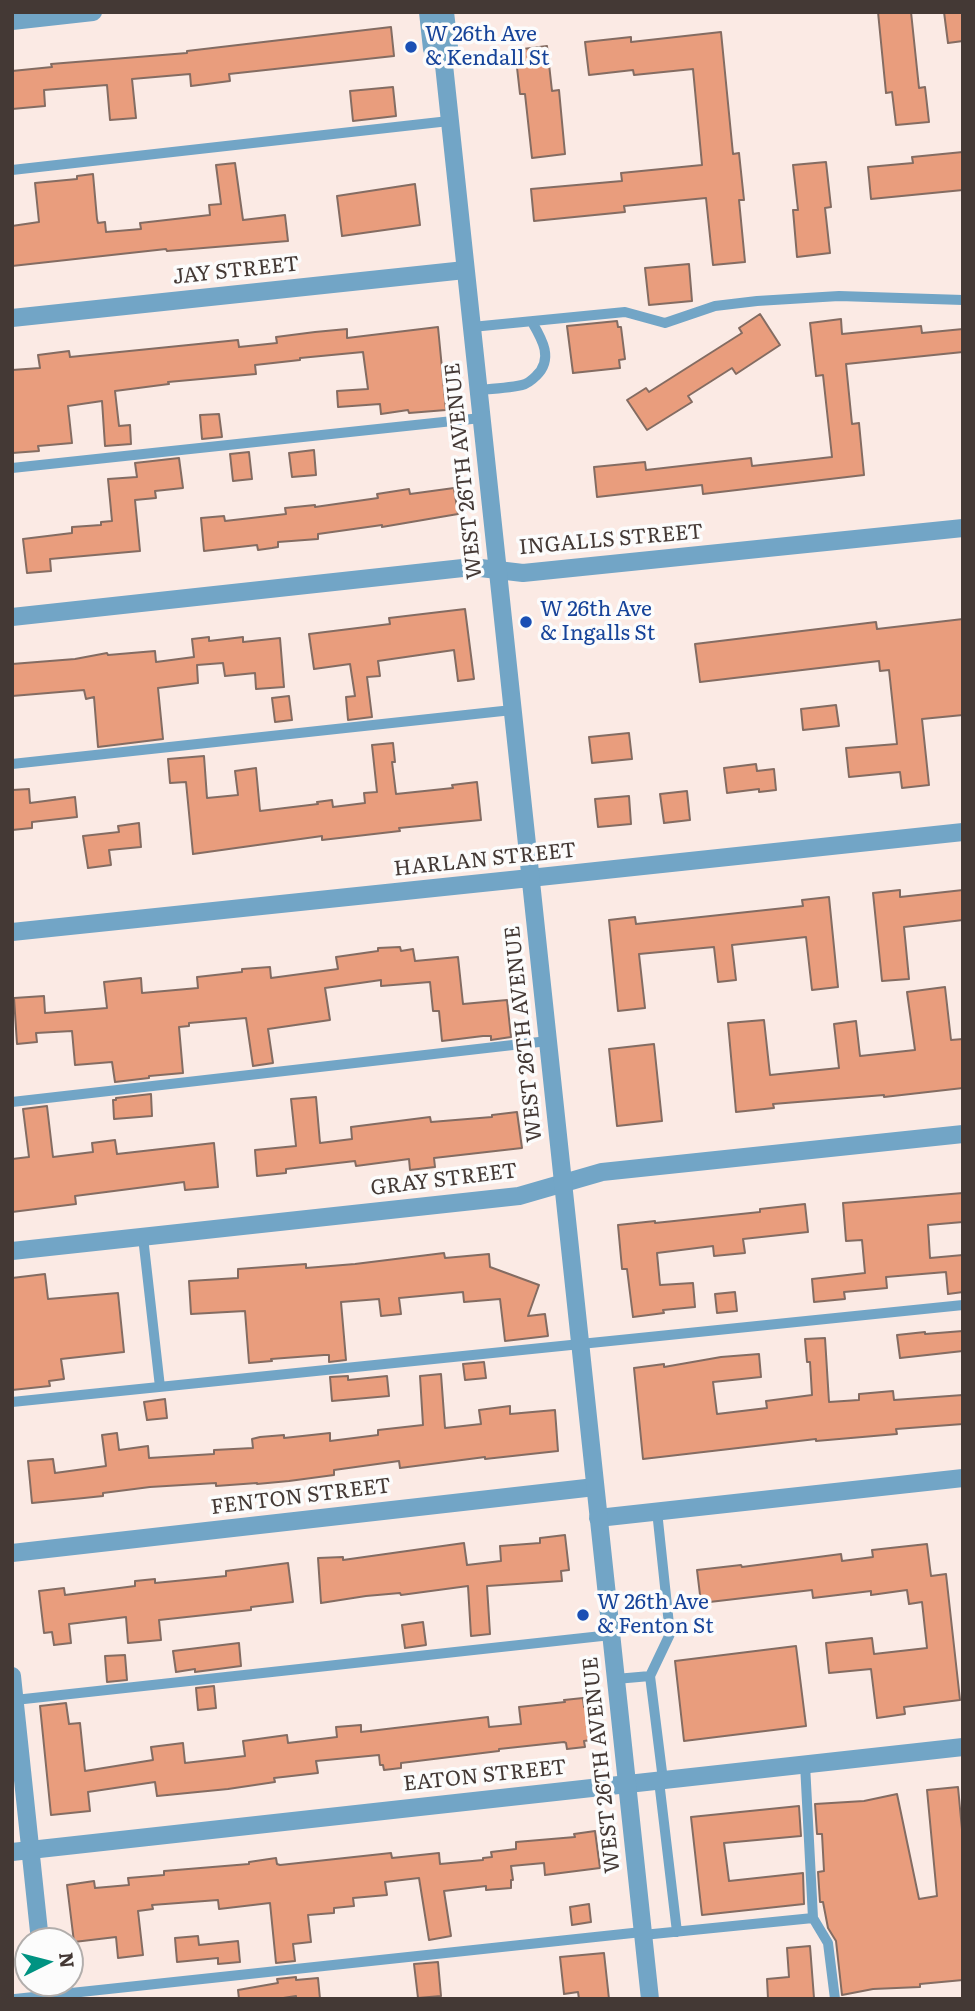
<!DOCTYPE html>
<html>
<head>
<meta charset="utf-8">
<style>
	body { margin:0 }
	#map { position:relative; width:975px; height:2011px; overflow:hidden; background:#fbeae4; font-family:Literata,serif }
	canvas { display:block }
	.frame { position:absolute; inset:0; border:14px solid #443935; pointer-events:none }
	.north { position:absolute; left:14px; top:1927px; width:70px; height:70px; box-sizing:border-box; background:#fcfcfc; border:2px solid #b2aeac; border-radius:50%; rotate:84deg; font-size:19px; font-weight:700; line-height:28px; text-align:center; color:#443935 }
	.north::after { content:''; display:block; margin:auto; width:24px; height:32px; background:#009382; clip-path:polygon(50% 0,100% 100%,50% 72%,0 100%) }
</style>
</head>
<body>
<div id="map">
<canvas width="975" height="2011"></canvas>
<div class="frame"></div>
<div class="north">N</div>
</div>
<script>
const ctx = document.querySelector('canvas').getContext('2d');
ctx.lineJoin = 'round';
function paint(path, color) {
  ctx.fillStyle = color;
  ctx.fill(path, 'evenodd');
}
function stroke(path, color, width, dash) {
  ctx.strokeStyle = color;
  ctx.lineWidth = width;
  ctx.lineCap = dash ? 'butt' : 'round';
  ctx.setLineDash(dash || []);
  ctx.stroke(path);
}
function write(font, color, halo, rows, align = 'center') {
  ctx.font = font + ' Literata,serif';
  ctx.lineWidth = 7;
  ctx.setLineDash([]);
  ctx.textBaseline = 'middle';
  ctx.strokeStyle = halo;
  ctx.fillStyle = color;
  for (const [text, x, y, turn = 0] of rows) {
    ctx.save();
    ctx.translate(x, y);
    ctx.rotate((+turn || 0) * Math.PI / 180);
    ctx.textAlign = isNaN(turn) ? turn : align;
    if (halo) ctx.strokeText(text, 0, 0);
    ctx.fillText(text, 0, 0);
    ctx.restore();
  }
}
const building = new Path2D(`
	M878,12h33l8,76 6,-1 4,35 -33,3 -4,-33 -6,1z
	M944,12h19v29l-15,2z
	M391,27l3,29 -165,18 1,7 -39,5 -1,-12 -58,5 4,39 -26,2 -3,-35 -63,5 1,16 -33,3v-38l40,-4 -1,-3 136,-11v-2z
	M721,32l12,122 6,-1 5,47h-5l6,62 -32,3 -7,-67 -82,8 1,6 -91,9 -3,-32 91,-8 -1,-8 81,-8 -9,-96 -59,6 -1,-5 -44,5 -4,-33 46,-5v5z
	M547,46l5,45 7,-1 6,64 -33,4 -7,-64h-5l-5,-44z
	M393,87l3,29 -43,5 -3,-30z
	M963,152v38l-92,9 -3,-32 45,-4 -1,-6z
	M826,162l5,45 -6,1 5,45 -33,4 -4,-47h5l-5,-45z
	M235,163l8,57 42,-5 3,26 -121,10 -1,-2 -154,17v-40l27,-4 -4,-39 42,-4v-3l16,-2 4,45 1,4 7,-1 1,10 35,-3 -1,-6 70,-8 -1,-10 12,-1 -5,-39z
	M415,184l5,41 -78,11 -5,-40z
	M689,264l3,37 -43,4 -4,-37z
	M760,314l20,31 -44,29 -4,-6 -44,28 4,6 -45,28 -20,-30 19,-12 3,4 93,-59 -3,-5z
	M841,319l1,15 79,-8 1,7 41,-4v23l-117,12 6,60 7,-1 5,52 -161,19 -1,-9 -105,12 -3,-30 51,-5 1,8 105,-12 1,8 80,-9 -9,-82 -7,1 -6,-53z
	M617,321l1,6h3l4,32 -6,1 1,8 -47,5 -6,-47z
	M438,327l8,83 -37,3 -1,-3 -27,4 -1,-10 -42,3 -1,-16 31,-2 -5,-37 -63,6v2l-45,5 1,9 -88,8 1,2 -54,7 4,35 11,-1 1,19 -26,2 -3,-45 -34,5 4,37 -34,3 1,5 -27,2v-83l28,-2 -2,-13 31,-4 1,6 168,-17 1,7 38,-4 -1,-6 39,-5 32,-3v9z
	M219,414l3,23 -20,2 -2,-24z
	M314,450l2,25 -24,2 -3,-24z
	M249,452l3,27 -19,2 -3,-27z
	M179,458l4,30 -28,3 1,7 -21,2 5,51 -90,8 1,12 -24,2 -4,-34 49,-6v-6l29,-2v-3l11,-1 -4,-42 29,-2 -2,-14z
	M454,488l4,26 -76,13v-2l-64,9v5l-40,3v5l-6,1 -14,2 -1,-5 -53,6 -3,-33 23,-2 1,5 61,-7 -1,-6 30,-3v2l63,-9 -1,-4 32,-5 1,5z
	M465,609l9,70 -16,2 -4,-31 -76,11 2,15 -13,1 5,40 -24,3 -2,-23 9,-1 -5,-32 -36,5 -5,-35 81,-10 -1,-6z
	M963,619v96l-41,4 7,66 -27,3 -2,-16 -51,5 -3,-29 51,-4 -8,-74 -9,1 -1,-10 -179,21 -5,-38 181,-22 1,7z
	M209,637v4l34,-4v5l37,-4 4,49 -28,2 -1,-16 -30,3 -2,-13 -26,2 1,18 -40,5 5,51 -65,8 -4,-50 -8,2 -2,-9 -72,6v-32l63,-5 32,-6 1,2 47,-4 1,11 38,-5 -2,-18z
	M289,696l3,24 -17,2 -3,-24z
	M836,705l3,21 -36,4 -2,-21z
	M629,733l3,26 -40,4 -3,-26z
	M393,743l2,19h-3l4,32 57,-6 -1,-3 25,-3 4,38 -82,8 1,3 -78,9v-4l-129,18 -7,-72 -16,1 -2,-24 36,-3 3,42 31,-3 -3,-24 21,-3 4,43 58,-7 -1,-2 15,-2 1,7 32,-4 -1,-10 13,-1 -5,-47z
	M756,764l1,7 17,-2 2,21 -17,2v-3l-32,4 -3,-25z
	M29,789l1,14 45,-6 2,20 -45,5v6l-20,2v-40z
	M687,791l3,29 -26,3 -4,-29z
	M629,796l2,28 -33,3 -3,-28z
	M139,823l2,24 -32,3 2,15 -23,3 -5,-32 36,-4 -1,-6z
	M900,890v7l63,-7v30l-59,7 5,52 -27,2 -9,-88z
	M829,897l9,90 -26,3 -6,-53 -74,8 4,35 -18,2 -4,-35 -75,7 6,54 -27,3 -9,-91 26,-3 1,7 167,-18 -1,-6z
	M400,947l1,4 12,-2 2,12 43,-4 5,47 44,-4 4,37 -20,3v-4h-8l-41,5 -3,-30h-6l-3,-29 -49,4v-6l-56,8 5,32 -62,9 5,34 -20,3 -7,-48 -57,5v3l-10,1 4,46 -34,3v2l-34,4 -3,-20 -37,3 -3,-34 -36,2 1,9 -20,2 -3,-46 30,-2 1,17 62,-5 -3,-26 37,-4 1,15 56,-5 -1,-11 45,-5v-3l28,-2 1,11 67,-9 -2,-12 42,-6v-3z
	M945,987l6,53 12,-1v49l-79,9v-2l-111,9 1,4 -38,4 -8,-89 36,-3 6,55 69,-7 -5,-44 22,-3 4,35 55,-6 -8,-58z
	M654,1044l8,77 -45,5 -8,-77z
	M151,1094l1,22 -38,3 -1,-19h3v-2z
	M316,1097l4,46 32,-4 -1,-12 79,-10 1,5 61,-5v-2l25,-3 5,36 -88,10 1,9 -25,3 -1,-11 -53,7 -1,-5 -69,8v4l-29,3 -2,-26 41,-4 -5,-47z
	M47,1106l6,51 40,-5 -1,-9 23,-3 2,14 97,-11 4,44 -33,3 -1,-8 -109,14 1,8 -64,8v-53l17,-2 -6,-48z
	M963,1193v29l-35,3 2,33 33,-3v37l-15,2 -2,-22 -60,5 1,11 -43,4 1,7 -31,3 -2,-23 53,-6 -3,-33 -16,1 -3,-38z
	M805,1204l3,28 -65,7 2,14 -31,3 -1,-10 -56,7 3,32 33,-2 2,24 -32,3 1,3 -31,4 -6,-48h-5l-4,-44 37,-4v2l105,-11v-3z
	M444,1253l1,5 44,-4 1,13 49,18 -11,31 17,-2 3,22 -43,5 -5,-42 -36,3 -1,-10 -64,6 2,16 -20,2 -2,-17 -38,3 5,58 -17,2v-7h-5l-53,4 1,2 -23,2 -4,-52 -54,3 -2,-33 49,-3v-9l68,-5v4l49,-4z
	M45,1274l3,25 70,-6 6,59 -63,7 3,20 -15,2 1,5 -38,4v-112z
	M735,1292l2,19 -20,2 -2,-19z
	M963,1331v20l-63,7 -3,-23 28,-3v2z
	M825,1338l4,64 30,-2v-6l34,-3 1,9 69,-5v29l-67,5 1,5 -81,7v-2l-173,20 -9,-91 30,-4v3l57,-10 38,-3 2,23 -48,5 4,32 50,-6 -1,-7 46,-6 -2,-33h-3l-2,-23z
	M484,1362l2,16 -21,2 -2,-16z
	M441,1374l4,54 36,-4 -2,-14 31,-4v8l45,-4 3,41 -73,8v-2l-85,11 -1,-7 -65,9v5l-45,6 -32,3v-1l-41,3v-3l-66,4 -47,6v3l-19,2 -52,5 -4,-42 25,-2 2,14 51,-7 -4,-31 15,-2 2,17 29,-4 1,12 65,-4v-4l39,-2 -1,-9 8,-2 24,-2v3l46,-5v8l48,-6v-5l45,-5 -3,-49z
	M348,1376v4l39,-4 2,20 -57,5 -2,-24z
	M165,1399l2,19 -20,2 -3,-18z
	M565,1535l4,35 -8,1 1,10 -75,5 3,48 -19,2 -3,-50 -67,9 -1,-2 -34,3 -45,7 -3,-45 25,-1v3l121,-17 3,22 34,-4 -1,-15 40,-3v-5z
	M927,1544l4,32 15,-2 14,126 -56,7 1,7 -28,4 -6,-49 -42,4 -3,-30 46,-5 2,16 53,-6 -5,-46 -13,2 -2,-14 -36,5v-4l-58,7 -1,-8 -111,13 -4,-33 44,-5 1,2 99,-13 1,7 31,-4 -1,-7z
	M288,1563l5,39 -42,5v3l-92,10 2,20 -33,3 -2,-26 -57,7 2,19 -17,2 -2,-13 -8,1 -5,-42 25,-3 1,7 70,-9v-5l20,-2v4l71,-7v-5z
	M423,1622l3,23 -21,3 -3,-23z
	M239,1643l2,23 -46,6v-3l-19,3 -3,-21z
	M796,1646l10,80 -122,15 -9,-80z
	M125,1655l2,25 -20,2 -2,-26z
	M214,1686l2,22 -18,2 -2,-22z
	M583,1698l1,9 3,-1 4,34 -7,1 1,6 -18,2 -1,-6 -2,-1 -65,7v2l-98,12v5l-17,2 -1,-5h-3l-1,-10 -63,6 2,12 -44,5 1,4 -47,7 -71,7 -2,-14 -67,10 2,19 -39,4 -11,-109 26,-3 3,21 11,-1 5,48 68,-11 -2,-13 32,-4 2,20 60,-7 -2,-15 44,-6 1,8 49,-6 -1,-10 25,-2v7l127,-15 1,10 32,-3 -2,-17 46,-5 -1,-2z
	M958,1787l5,53v140l-43,4v3l-47,2 -31,6 -6,-54 -8,-13 -5,-26h-3l-2,-30 6,-1 -2,-37h-5l-2,-30 49,-3 33,-7 22,105 18,-3 -10,-106z
	M799,1806l2,30 -77,7 5,38 74,-8 1,31 -102,11 -11,-98z
	M595,1831l5,37 -55,7 -1,-12 -33,3 2,14h-2v8l-25,2v-4l-42,5 7,45 -22,4 -10,-62 -34,4 2,13 -34,3 1,8 -20,2v5l-26,2 3,27 -18,2 2,17 -19,2 -6,-60 -51,6 -1,-9 -66,5 1,4 -15,2 5,44 -25,3 -2,-21 -42,5 -7,-57 27,-4 1,7 34,-3 -1,-7 36,-3v-4l85,-7v-2l27,-4 1,6 3,1 111,-12 1,5 47,-5 1,11 43,-4v-2l9,-1 -1,-5 25,-3v-7l59,-5 -1,-3z
	M589,1904l2,18 -19,3 -2,-18z
	M198,1936l1,9 39,-4 2,21 -22,2v-6l-41,4 -2,-24z
	M810,1946l4,52 -46,1 -1,-20 22,-2 -2,-29z
	M604,1953l5,46h-30l-1,-7 -14,2 -4,-37z
	M438,1962l3,34 -23,2 -4,-34z
	M296,1977v3l22,-2 2,21h-24v-3l-19,3h-38l-1,-9 40,-7 -1,-4z`);
paint(building, '#e99d7d');
stroke(building, '#846c62', 2);
stroke(new Path2D(`
	M12,170l437,-49
	M472,327l153,-15 40,11 50,-17 42,-5 82,-5 124,4
	M478,390c15,-1 30,-2 44,-5 5,-1 10,-5 14,-9 18,-17 6,-37 -4,-54
	M12,468l469,-50
	M12,764l500,-54
	M12,1102l536,-61
	M143,1237l17,150
	M12,1402l951,-97
	M650,1676l13,104
	M616,1679l34,-3 20,-42 -13,-123
	M15,1700l596,-65
	M805,1764l8,154 15,25 7,56
	M659,1781l18,151
	M643,1935l170,-17
	M15,1999l627,-67`), '#72a5c6', 10);
stroke(new Path2D(`
	M12,21l81,-9
	M12,318l453,-48
	M12,617l460,-50 51,6 440,-45
	M530,878l433,-46
	M12,1251l507,-55 83,-24 361,-38
	M598,1518l365,-40
	M12,1553l583,-66
	M12,1676l28,265
	M12,1852l951,-105
	M44,1983l2,16`), '#72a5c6', 18);
stroke(new Path2D(`
	M428,12l4,37 12,16
	M445,12l4,35 -5,18 206,1934
	M12,932l518,-54`), '#72a5c6', 18);
for (const [x, y, r, color] of [
	[411,47,7,"#1a4fb4"],
	[526,622,7,"#1a4fb4"],
	[583,1615,7,"#1a4fb4"]
]) {
  const dot = new Path2D();
  dot.arc(x, y, r, 0, 2 * Math.PI);
  ctx.fillStyle = color;
  ctx.fill(dot);
  stroke(dot, '#fcfcfc', 2.5);
}
write('21px', '#164399', '#fcfcfc', [
	["W 26th Ave",425,35],
	["& Kendall St",425,59],
	["W 26th Ave",540,610],
	["& Ingalls St",540,634],
	["W 26th Ave",597,1603],
	["& Fenton St",597,1627]
], 'left');
write('21px', '#443935', '#fcfcfc', [
	["JAY STREET",236,271,-6],
	["WEST 26TH AVENUE",464,471,-96],
	["INGALLS STREET",611,540,-5],
	["HARLAN STREET",485,860,-6],
	["WEST 26TH AVENUE",524,1034,-96],
	["GRAY STREET",444,1180,-7],
	["FENTON STREET",301,1497,-7],
	["WEST 26TH AVENUE",602,1765,-96],
	["EATON STREET",485,1776,-6]
]);
</script>
</body>
</html>
